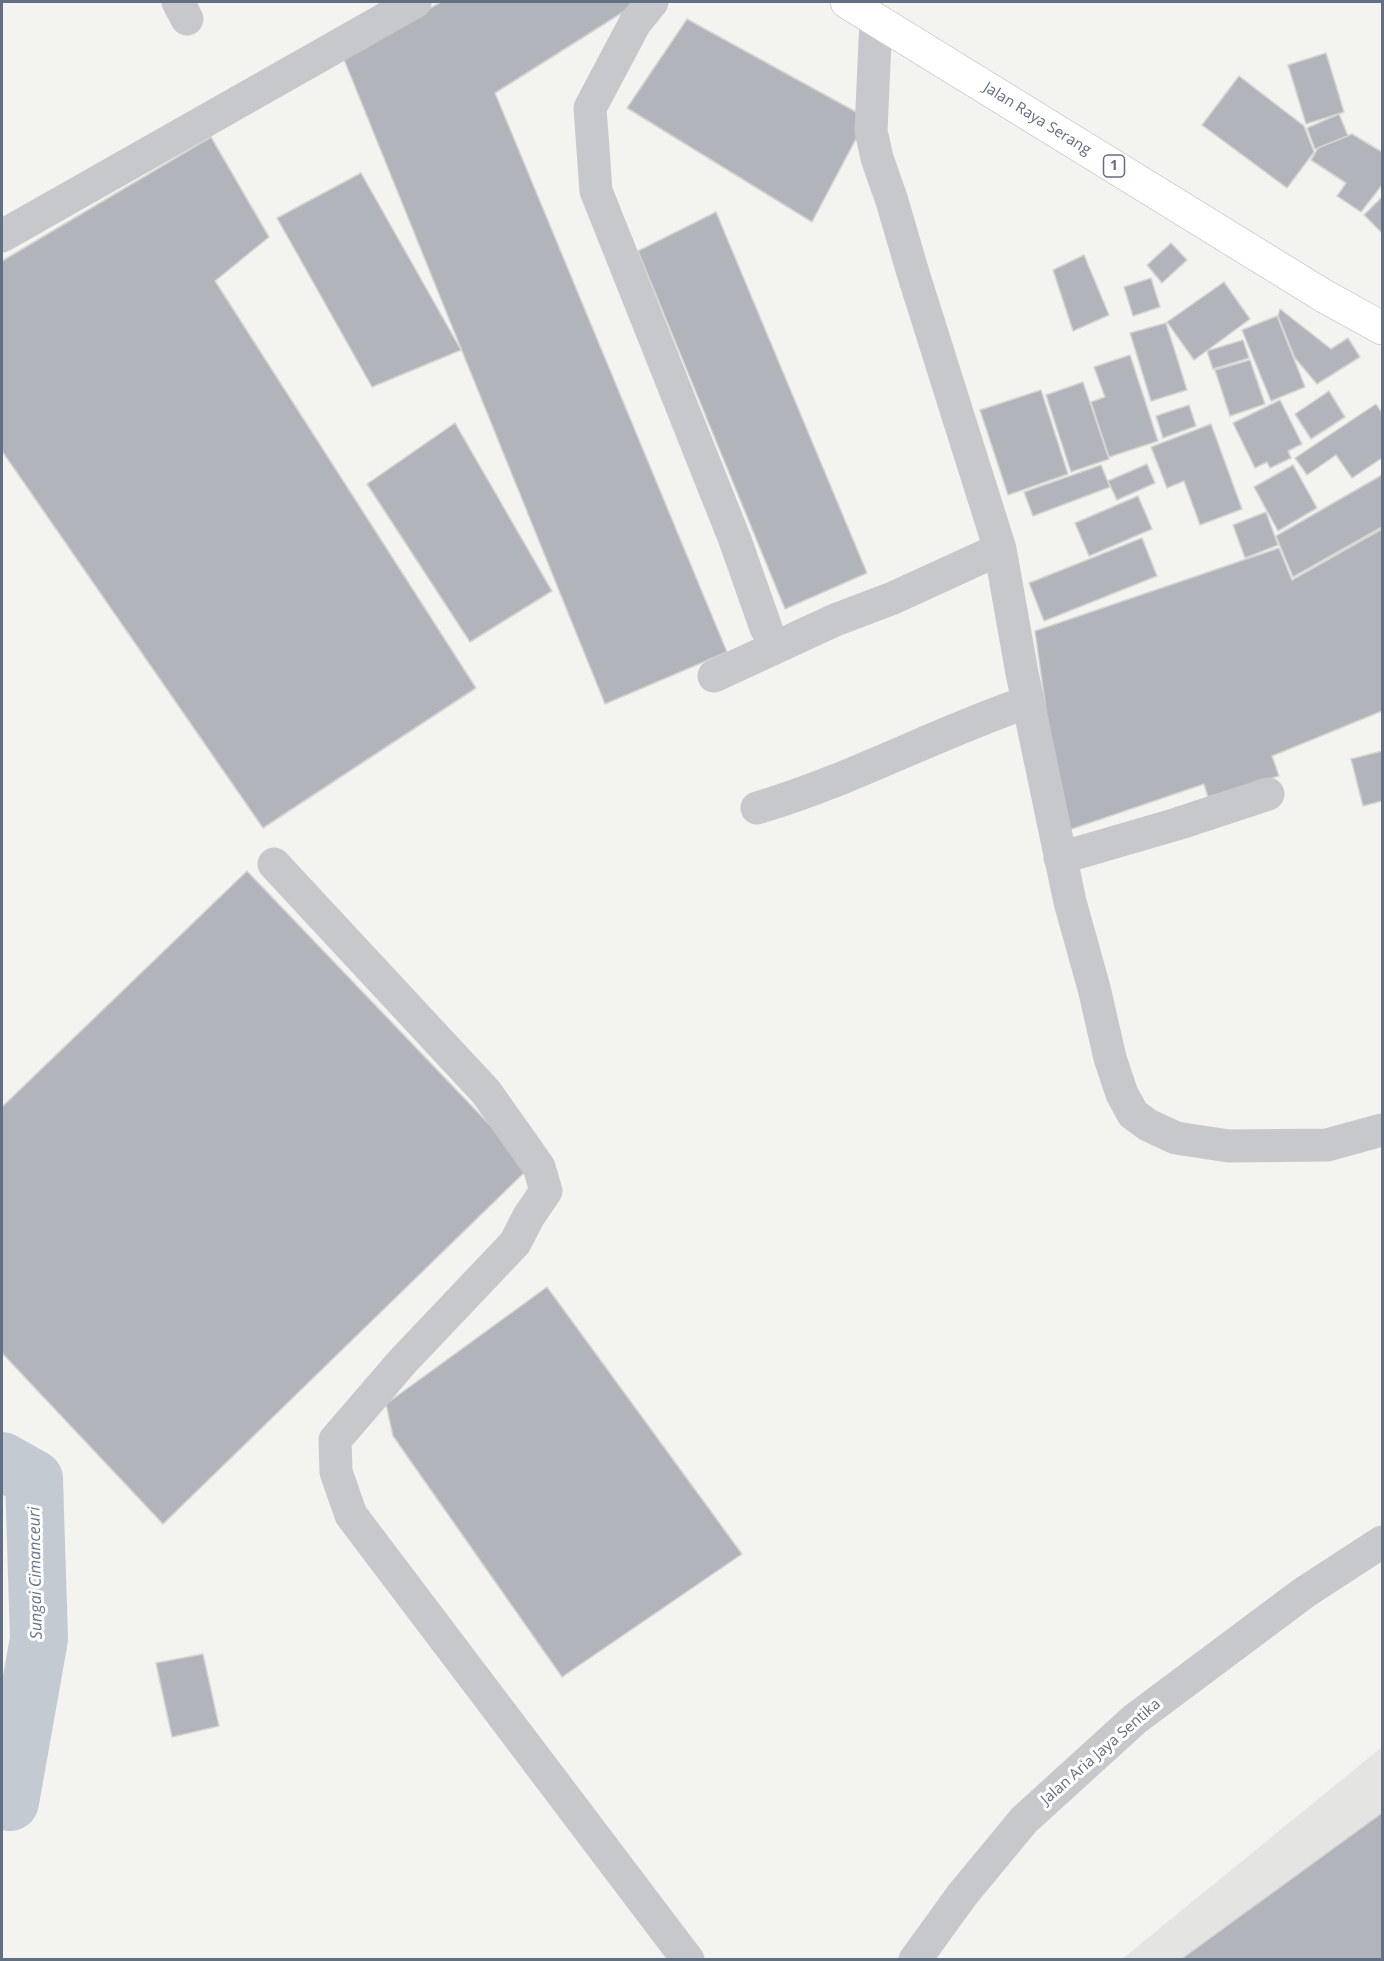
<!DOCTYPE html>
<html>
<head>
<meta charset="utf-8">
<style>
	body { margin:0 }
	#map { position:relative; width:1384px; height:1961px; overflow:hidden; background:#f3f4ef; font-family:"Open Sans",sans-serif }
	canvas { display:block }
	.frame { position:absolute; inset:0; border:3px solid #626e81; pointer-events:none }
</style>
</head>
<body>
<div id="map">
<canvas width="1384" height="1961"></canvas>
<div class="frame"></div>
</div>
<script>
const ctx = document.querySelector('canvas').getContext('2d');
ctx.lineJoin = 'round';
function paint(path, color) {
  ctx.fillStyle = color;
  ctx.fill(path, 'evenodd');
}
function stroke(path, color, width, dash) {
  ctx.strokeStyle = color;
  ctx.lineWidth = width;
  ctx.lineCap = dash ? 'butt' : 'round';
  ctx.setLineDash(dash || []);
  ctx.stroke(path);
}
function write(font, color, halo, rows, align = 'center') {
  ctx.font = font + ' "Open Sans",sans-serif';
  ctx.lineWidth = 6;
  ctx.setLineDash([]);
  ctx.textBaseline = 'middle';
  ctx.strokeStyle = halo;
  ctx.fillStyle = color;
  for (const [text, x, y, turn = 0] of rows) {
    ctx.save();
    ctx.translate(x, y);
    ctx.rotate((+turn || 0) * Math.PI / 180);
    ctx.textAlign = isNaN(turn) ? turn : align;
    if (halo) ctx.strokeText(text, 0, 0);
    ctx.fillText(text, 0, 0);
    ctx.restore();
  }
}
paint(new Path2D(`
	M1382,1747v212h-260z`), '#e4e4e3');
stroke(new Path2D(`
	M2,1461l32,18 5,160 -29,163 -8,-1`), '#c3cad1', 58);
const building = new Path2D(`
	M441,2h198l-144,91 232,559 -122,52 -262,-647z
	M687,19l180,99 -55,104 -185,-114z
	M1326,53l18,59 -38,12 -18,-59z
	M1239,76l65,50 10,26 -27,36 -85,-63z
	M1339,114l9,22 -33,13 -8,-21z
	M1352,134l30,18v33l-21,27 -24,-16 9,-13 -35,-23 7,-12z
	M211,137l58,100 -54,44 261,407 -213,140 -261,-377v-190z
	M361,173l100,177 -89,37 -95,-169z
	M1382,197v36l-18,-18z
	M716,212l151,361 -82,36 -147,-358z
	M1171,243l16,17 -25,23 -15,-18z
	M1084,255l25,60 -36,16 -20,-61z
	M1151,278l9,29 -27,9 -9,-29z
	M1224,282l26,37 -56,41 -27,-38z
	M1280,309l51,40 17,-11 12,19 -43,27 -22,-26 -17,-42z
	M1277,316l28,71 -34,14 -29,-71z
	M1166,323l21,67 -36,11 -21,-68z
	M1243,340l6,18 -36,11 -6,-18z
	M1130,355l28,86 -49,16 -18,-55 14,-5 -11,-30z
	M1250,360l15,44 -35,12 -15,-46z
	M1083,382l26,77 -38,13 -25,-77z
	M1041,390l27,84 -60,21 -28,-85z
	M1329,391l16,26 -34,22 -16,-25z
	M1280,400l22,44 -14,7 3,7 -21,10 -3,-6 -12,6 -22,-45z
	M1376,404l6,9v45l-30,20 -16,-23 -29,20 -12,-17z
	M1189,405l7,21 -33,12 -7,-22z
	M455,423l97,168 -82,51 -103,-158z
	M1211,424l31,85 -42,16 -16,-44 -17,7 -16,-41z
	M1147,464l8,19 -38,17 -9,-19z
	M1101,465l9,22 -77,29 -9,-24z
	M1293,465l24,43 -39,23 -24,-44z
	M1382,475v52l-89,50 -17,-41z
	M1138,496l14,33 -63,27 -14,-33z
	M1266,512l12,33 -33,13 -12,-33z
	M1382,529v182l-110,45 7,20 -71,21 -4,-13 -141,48 -28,-201 244,-83 13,32z
	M1142,538l15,38 -113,45 -15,-38z
	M1382,751v50l-19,5 -12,-47z
	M247,871l283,296 -367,357 -161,-171v-246z
	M547,1287l195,267 -180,123 -169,-241 -7,-32z
	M203,1654l16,72 -47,11 -16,-74z
	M1382,1813v147h-202z`);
paint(building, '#b1b5bb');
stroke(building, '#d4d5d2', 1.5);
const highway = new Path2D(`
	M847,2l477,294 58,32`);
stroke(highway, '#b6b8bb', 34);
stroke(new Path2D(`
	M178,2l9,17
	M652,2l-17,21 -45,85 6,83 139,349 31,88
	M876,19l-5,112 6,27 15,43 21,72 87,276 22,124 48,229 24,86 16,70 12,36 11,20 15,11 28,13 53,8 98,-1 55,-15
	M2,236l413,-234
	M714,676l121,-56 58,-22 107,-49
	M757,808c93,-27 179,-75 271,-106
	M1060,858l117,-34 91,-30
	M274,864l212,228 53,75 7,24 -17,25 -14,27 -112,118 -68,79 1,32 15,43 337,445
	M915,1960l47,-65 62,-75 111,-101 170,-127 77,-50`), '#c6c8cc', 33);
stroke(highway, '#fff', 33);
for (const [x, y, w] of [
	[1114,166,21]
]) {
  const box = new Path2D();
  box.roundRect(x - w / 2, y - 11, w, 22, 4.5);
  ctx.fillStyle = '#fff';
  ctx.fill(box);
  stroke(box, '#626e81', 1.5);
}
write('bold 14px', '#626e81', null, [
	["1",1114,166]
]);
write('15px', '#626e81', '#fff', [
	["Jalan Raya Serang",1037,119,32],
	["Jalan Aria Jaya Sentika",1101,1752,-41]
]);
write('italic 16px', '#627686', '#fff', [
	["Sungai Cimanceuri",36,1573,-91]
]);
</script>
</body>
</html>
